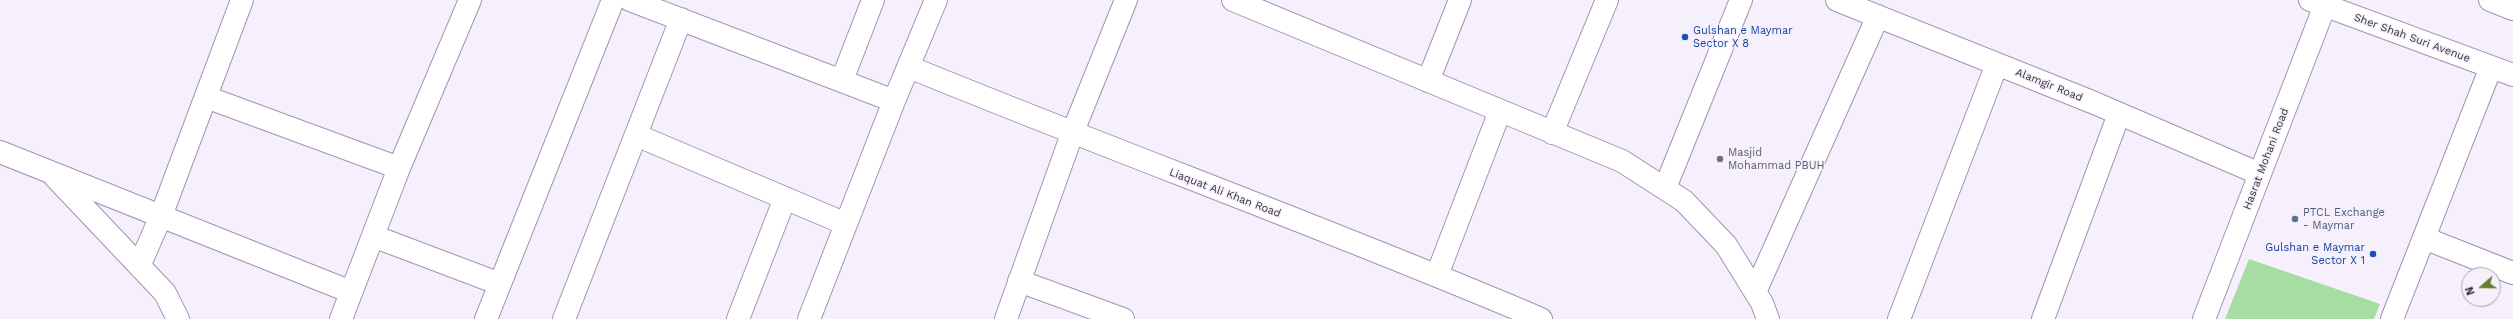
<!DOCTYPE html>
<html>
<head>
<meta charset="utf-8">
<style>
	body { margin:0 }
	#map { position:relative; width:2513px; height:319px; overflow:hidden; background:#f6f0fd; font-family:"Work Sans",sans-serif }
	canvas { display:block }
	.north { position:absolute; left:2461px; top:267px; width:40px; height:40px; box-sizing:border-box; background:#f6f0fd; border:1px solid #aaa4b1; border-radius:50%; rotate:250deg; font-size:11px; font-weight:700; line-height:16px; text-align:center; color:#393340 }
	.north::after { content:''; display:block; margin:auto; width:14px; height:18px; background:#657e30; clip-path:polygon(50% 0,100% 100%,50% 72%,0 100%) }
</style>
</head>
<body>
<div id="map">
<canvas width="2513" height="319"></canvas>
<div class="north">N</div>
</div>
<script>
const ctx = document.querySelector('canvas').getContext('2d');
ctx.lineJoin = 'round';
function paint(path, color) {
  ctx.fillStyle = color;
  ctx.fill(path, 'evenodd');
}
function stroke(path, color, width, dash) {
  ctx.strokeStyle = color;
  ctx.lineWidth = width;
  ctx.lineCap = dash ? 'butt' : 'round';
  ctx.setLineDash(dash || []);
  ctx.stroke(path);
}
function write(font, color, halo, rows, align = 'center') {
  ctx.font = font + ' "Work Sans",sans-serif';
  ctx.lineWidth = 3;
  ctx.setLineDash([]);
  ctx.textBaseline = 'middle';
  ctx.strokeStyle = halo;
  ctx.fillStyle = color;
  for (const [text, x, y, turn = 0] of rows) {
    ctx.save();
    ctx.translate(x, y);
    ctx.rotate((+turn || 0) * Math.PI / 180);
    ctx.textAlign = isNaN(turn) ? turn : align;
    if (halo) ctx.strokeText(text, 0, 0);
    ctx.fillText(text, 0, 0);
    ctx.restore();
  }
}
paint(new Path2D(`
	M2249,259l131,45 -6,15h-149z`), '#a6dda2');
const minor = new Path2D(`
	M630,0l264,101
	M1233,0l389,161 62,40 42,44 36,58 6,16
	M1837,0l255,102 168,72
	M2310,0l203,75
	M2490,0l23,9
	M909,67c210,86 423,163 632,252
	M842,80l31,-80
	M1428,81l32,-81
	M206,97l193,71
	M1552,133l55,-133
	M636,135l210,89
	M0,152l351,140
	M55,177l110,116 13,26
	M1665,188l76,-188
	M373,236l127,48
	M2424,238l89,35
	M140,264l21,-48 81,-216
	M1437,275l63,-164
	M1019,281l104,38
	M1755,292l123,-276
	M341,319l58,-151 71,-168
	M486,319l127,-319
	M564,319l117,-300
	M738,319l47,-121
	M809,319l85,-218 42,-101
	M1006,319l66,-185 54,-134
	M1899,319l98,-255
	M2043,319l76,-205
	M2204,319l123,-319
	M2392,319l99,-252`);
stroke(minor, '#a293b3', 24);
stroke(minor, '#fff', 22);
for (const [x, y, r, color] of [
	[1685,37,4,"#1a4fb4"],
	[1720,159,4,"#6b7280"],
	[2295,219,4,"#5c6f8a"],
	[2373,254,4,"#1a4fb4"]
]) {
  const dot = new Path2D();
  dot.arc(x, y, r, 0, 2 * Math.PI);
  ctx.fillStyle = color;
  ctx.fill(dot);
  stroke(dot, '#f6f0fd', 1.5);
}
write('11px', '#164399', '#f6f0fd', [
	["Gulshan e Maymar",1693,31],
	["Sector X 8",1693,44],
	["Gulshan e Maymar",2365,248,"right"],
	["Sector X 1",2365,261,"right"]
], 'left');
write('11px', '#393340', '#f6f0fd', [
	["Sher Shah Suri Avenue",2412,38,20],
	["Alamgir Road",2049,85,22],
	["Hasrat Mohani Road",2266,159,-69],
	["Liaquat Ali Khan Road",1225,193,21]
]);
write('11px', '#5b616d', '#f6f0fd', [
	["Masjid",1728,153],
	["Mohammad PBUH",1728,166]
], 'left');
write('11px', '#4e5e75', '#f6f0fd', [
	["PTCL Exchange",2303,213],
	["- Maymar",2303,226]
], 'left');
</script>
</body>
</html>
